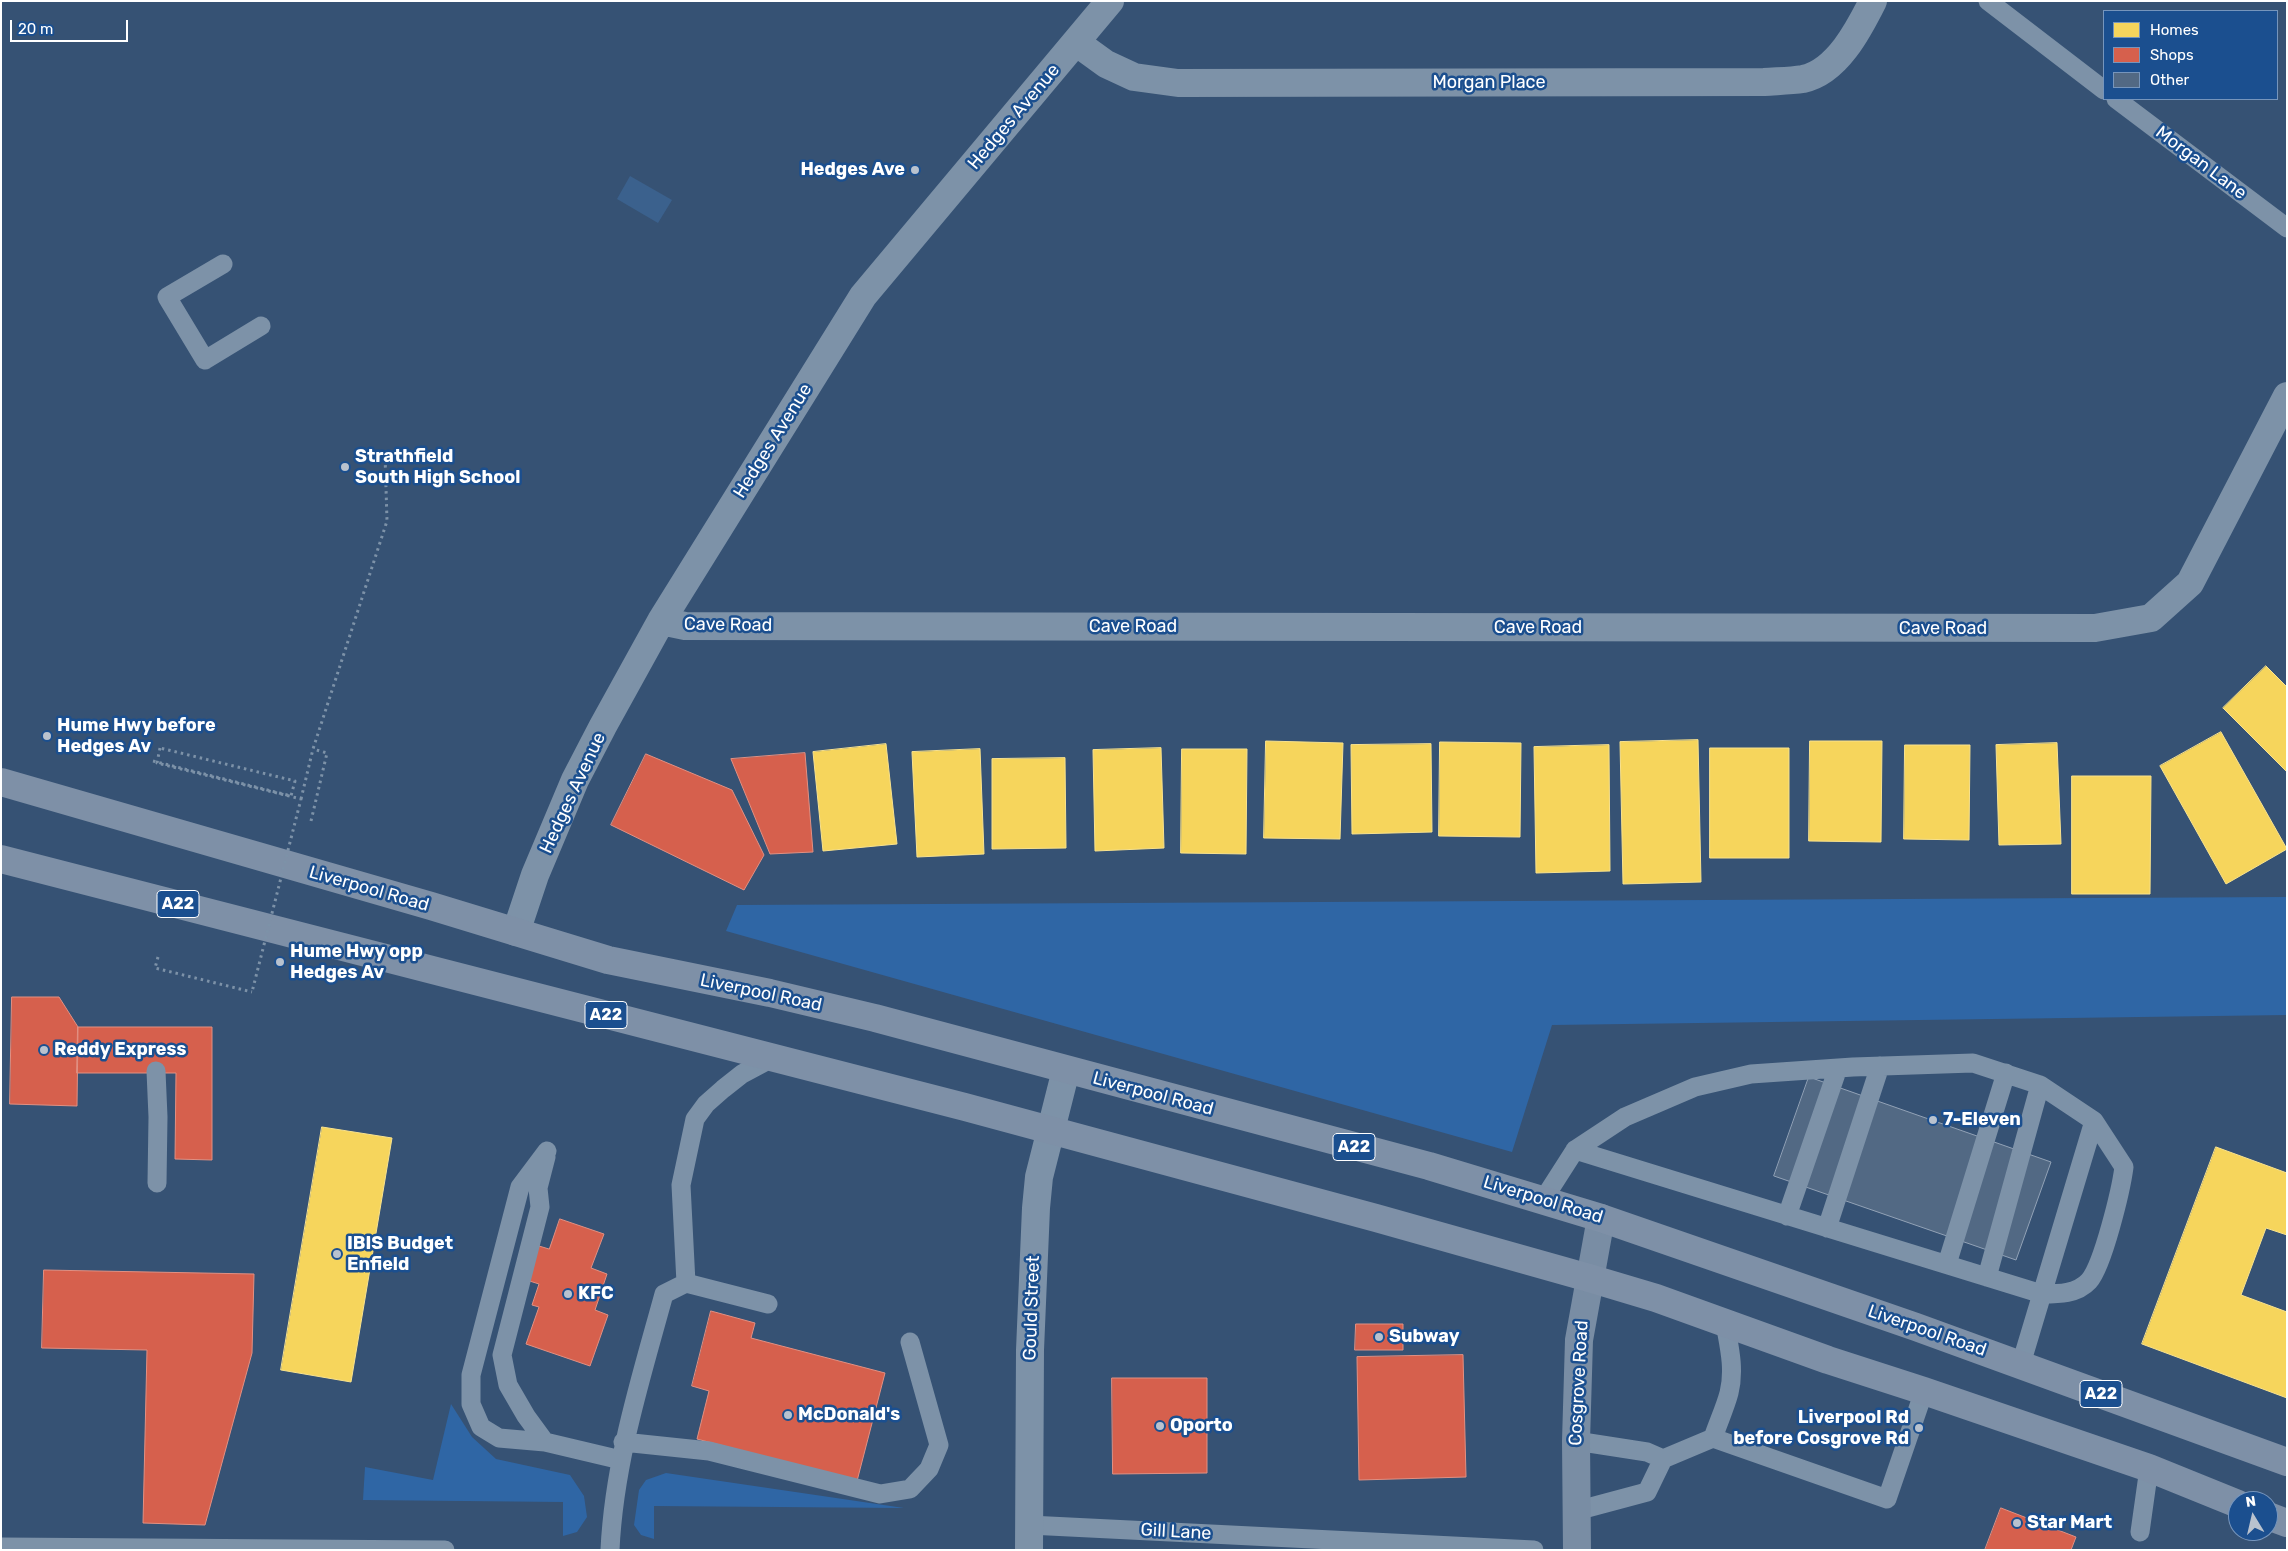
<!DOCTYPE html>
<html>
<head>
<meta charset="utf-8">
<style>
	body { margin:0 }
	#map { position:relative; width:2288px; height:1551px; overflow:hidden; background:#365274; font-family:Rubik,sans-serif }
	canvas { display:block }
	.frame { position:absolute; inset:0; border:2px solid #fff; pointer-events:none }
	.legend { position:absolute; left:2103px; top:10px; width:175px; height:90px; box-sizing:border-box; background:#1b4f8f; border:1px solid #7695bc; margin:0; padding:6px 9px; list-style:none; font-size:15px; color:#fff }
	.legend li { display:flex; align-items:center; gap:10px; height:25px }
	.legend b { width:25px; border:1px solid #7695bc }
	.north { position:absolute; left:2228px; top:1491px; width:50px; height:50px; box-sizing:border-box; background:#1b4f8f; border:1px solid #7695bc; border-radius:50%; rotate:351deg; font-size:14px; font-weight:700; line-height:20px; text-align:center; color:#fff }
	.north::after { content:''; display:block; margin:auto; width:18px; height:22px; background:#b9c2ce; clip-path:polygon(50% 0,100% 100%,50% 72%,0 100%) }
	.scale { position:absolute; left:10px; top:20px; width:118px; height:22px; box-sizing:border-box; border:2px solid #fff; border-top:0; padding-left:6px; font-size:15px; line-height:18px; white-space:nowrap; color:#fff; -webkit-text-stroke:4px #1b4f8f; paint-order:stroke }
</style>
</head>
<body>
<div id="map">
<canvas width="2288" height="1551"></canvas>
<div class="frame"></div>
<ul class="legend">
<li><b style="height:14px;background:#f6d55c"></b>Homes</li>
<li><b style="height:14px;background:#d6604d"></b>Shops</li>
<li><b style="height:14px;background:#526984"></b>Other</li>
</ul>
<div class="north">N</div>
<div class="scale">20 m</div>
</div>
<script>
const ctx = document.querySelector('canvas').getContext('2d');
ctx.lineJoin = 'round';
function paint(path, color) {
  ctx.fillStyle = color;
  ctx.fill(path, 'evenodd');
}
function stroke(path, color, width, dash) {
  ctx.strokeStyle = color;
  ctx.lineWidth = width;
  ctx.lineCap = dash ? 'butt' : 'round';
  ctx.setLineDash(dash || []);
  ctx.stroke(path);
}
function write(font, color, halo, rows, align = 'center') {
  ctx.font = font + ' Rubik,sans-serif';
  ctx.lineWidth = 5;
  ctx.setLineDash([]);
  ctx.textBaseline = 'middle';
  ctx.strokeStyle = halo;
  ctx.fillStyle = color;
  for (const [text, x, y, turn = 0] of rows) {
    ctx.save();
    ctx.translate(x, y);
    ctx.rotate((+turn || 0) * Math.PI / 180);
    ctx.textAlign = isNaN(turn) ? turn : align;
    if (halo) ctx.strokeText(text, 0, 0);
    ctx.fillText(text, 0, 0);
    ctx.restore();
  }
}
paint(new Path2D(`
	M2287,897v118l-735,10 -40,127 -786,-221 11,-26z
	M451,1404l21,33 24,22 74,16 14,21 3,21 -10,15 -14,4v-34l-200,-2 2,-33 68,13z
	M666,1473l238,35 -250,-2v33l-13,-4 -7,-10 5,-35 7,-10z`), '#2f66a5');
paint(new Path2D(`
	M630,176l42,24 -14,23 -41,-24z`), '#3b618d');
const homes = new Path2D(`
	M2266,666l21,21v85l-64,-64z
	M2221,732l66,117 -61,35 -66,-118z
	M1698,740l3,142 -78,2 -3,-142z
	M1266,741l77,2 -3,96 -76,-1z
	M1810,741h72l-1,101 -72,-1z
	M1440,742l81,1 -1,94 -81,-1z
	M2057,743l4,101 -62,1 -3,-100z
	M886,744l11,100 -74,7 -10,-99z
	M1431,744l1,88 -80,2 -1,-89z
	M1609,745l1,126 -74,2 -2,-126z
	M1905,745h65l-1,95 -65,-1z
	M1161,748l3,100 -69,3 -2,-101z
	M1710,748h79v110h-79z
	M980,749l4,105 -67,3 -5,-105z
	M1182,749h65l-1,105 -65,-1z
	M1065,758l1,90 -74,1v-90z
	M2072,776h79l-1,118h-78z
	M322,1127l70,11 -41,244 -70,-12z
	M2216,1147l71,26v62l-21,-7 -25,67 46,17v86l-145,-54z`);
paint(homes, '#f6d55c');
stroke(homes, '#f9e28d', 1);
const shops = new Path2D(`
	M805,753l8,99 -43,2 -39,-95z
	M646,754l86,36 32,65 -20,35 -133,-65z
	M12,997h47l19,30 -1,79 -67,-2z
	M78,1027h134v133l-37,-1 1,-86h-99z
	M560,1219l44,15 -13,34 16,6 -12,36 13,5 -18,51 -64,-22 13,-37 -7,-2 7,-21 -22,-7 12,-34 20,6z
	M44,1270l210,4 -2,79 -47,172 -62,-2 4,-173 -105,-2z
	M711,1311l44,12 -4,15 134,35 -28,108 -160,-42 12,-48 -17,-5z
	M1356,1324h47v26h-48z
	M1463,1355l3,122 -107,3 -2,-123z
	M1112,1378h95v95l-94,1z
	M2001,1508l75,29 -5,13h-86z`);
paint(shops, '#d6604d');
stroke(shops, '#e29082', 1);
const building = new Path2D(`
	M1809,1077l242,85 -35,98 -242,-84z`);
paint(building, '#526984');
stroke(building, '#92a2b6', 1);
stroke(new Path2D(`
	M153,761l138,35 4,-15 -135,-33
	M301,799l12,-50 74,-228 -2,-66
	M311,821l16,-68 -14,-4
	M158,957l-3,11 97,24`), '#7d92a8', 3, [2.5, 4]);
stroke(new Path2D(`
	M1988,1l116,89
	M2116,99l171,129
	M223,264l-56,33 38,63 56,-34
	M156,1071l2,46 -1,66
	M1575,1150l50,-33 70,-30 56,-13 102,-7 120,-4 67,22 54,36 30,46c-3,23 -21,98 -35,114 -12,13 -30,13 -47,13l52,-173
	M547,1151l-27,36 -49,188v29l10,23 18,11 46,4 76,18
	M1543,1200l32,-50 467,144 -21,70
	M1787,1216l51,-148
	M1827,1228l53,-162
	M1947,1264l59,-191
	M1987,1277l53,-192
	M686,1283l-5,-98 14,-66 11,-15 17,-15 19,-15 30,-16
	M1725,1323c4,23 10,46 4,70 -4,15 -11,30 -16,45l174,61 37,-108
	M1576,1441l71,11 16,7
	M545,1442l-19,-26 -18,-31 -6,-30 38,-148 -2,-19 8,-31
	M623,1442l86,9 171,43 30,-5 19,-20 10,-24 -29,-103
	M1576,1511l71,-19 16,-33 50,-21
	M1029,1525l505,25
	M2140,1532l9,-64
	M1,1547l444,3
	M610,1550c4,-88 31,-172 54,-256l22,-11 82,21`), '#7d92a8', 19);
stroke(new Path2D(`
	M1077,43l29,21 28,13 44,6 586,-1c13,-1 26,-1 39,-3 34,-7 56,-50 70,-78
	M661,621l24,5 1410,2 56,-10 39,-35 97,-187
	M516,932l19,-57 40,-95 28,-54 58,-105 202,-325 247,-295
	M1029,1550l1,-200 6,-142 3,-31 27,-107`), '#7d92a8', 28);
stroke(new Path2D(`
	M1577,1550l-1,-109 3,-101 22,-122`), '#798da4', 28);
stroke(new Path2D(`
	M1,782l430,124 177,54 162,33 105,25 554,148 172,52 315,109 371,135
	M1,859l964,248 411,111 213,60 67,20 172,62 96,31 225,77 89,36
	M2268,1516l19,7`), '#7e90a7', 28);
stroke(new Path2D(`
	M160,748l-3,15 144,36 -49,193`), '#7d92a8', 3, [2.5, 4]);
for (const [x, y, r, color] of [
	[915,170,5,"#b9c2ce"],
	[345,467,5,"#b9c2ce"],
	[47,736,5,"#b9c2ce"],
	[280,962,5,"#b9c2ce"],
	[44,1050,5,"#b9c2ce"],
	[1933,1120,5,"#b9c2ce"],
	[337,1254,5,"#b9c2ce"],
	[568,1294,5,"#b9c2ce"],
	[1379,1337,5,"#b9c2ce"],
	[788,1415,5,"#b9c2ce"],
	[1160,1426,5,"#b9c2ce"],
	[1919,1428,5,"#b9c2ce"],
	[2017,1523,5,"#b9c2ce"]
]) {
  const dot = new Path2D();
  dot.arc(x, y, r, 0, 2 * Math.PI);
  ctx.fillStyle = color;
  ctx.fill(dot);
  stroke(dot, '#1b4f8f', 2);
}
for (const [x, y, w] of [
	[178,904,42],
	[606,1015,42],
	[1354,1147,42],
	[2101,1394,42]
]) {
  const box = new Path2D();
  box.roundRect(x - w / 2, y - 13.5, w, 27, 4);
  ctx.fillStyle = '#1b4f8f';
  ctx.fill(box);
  stroke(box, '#fff', 1);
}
write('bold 16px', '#fff', null, [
	["A22",178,904],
	["A22",606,1015],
	["A22",1354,1147],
	["A22",2101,1394]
]);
write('18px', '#fff', '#1b4f8f', [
	["Morgan Place",1489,83],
	["Hedges Avenue",1014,117,-50],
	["Morgan Lane",2201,163,37],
	["Hedges Avenue",773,441,-58],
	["Cave Road",728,625,1],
	["Cave Road",1133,627],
	["Cave Road",1538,628],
	["Cave Road",1943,629],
	["Hedges Avenue",573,793,-65],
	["Liverpool Road",369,889,16],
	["Liverpool Road",761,993,12],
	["Liverpool Road",1153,1094,15],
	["Liverpool Road",1543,1200,17],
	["Gould Street",1032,1308,-88],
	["Liverpool Road",1927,1331,19],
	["Cosgrove Road",1579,1383,-87],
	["Gill Lane",1176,1532,3]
]);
write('bold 18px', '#fff', '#1b4f8f', [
	["Hedges Ave",905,170,"right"],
	["Strathfield",355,457],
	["South High School",355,478],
	["Hume Hwy before",57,726],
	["Hedges Av",57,747],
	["Hume Hwy opp",290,952],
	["Hedges Av",290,973],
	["Reddy Express",54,1050],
	["7-Eleven",1943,1120],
	["IBIS Budget",347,1244],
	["Enfield",347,1265],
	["KFC",578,1294],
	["Subway",1389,1337],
	["McDonald's",798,1415],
	["Liverpool Rd",1909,1418,"right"],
	["before Cosgrove Rd",1909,1439,"right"],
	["Oporto",1170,1426],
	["Star Mart",2027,1523]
], 'left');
</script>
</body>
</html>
